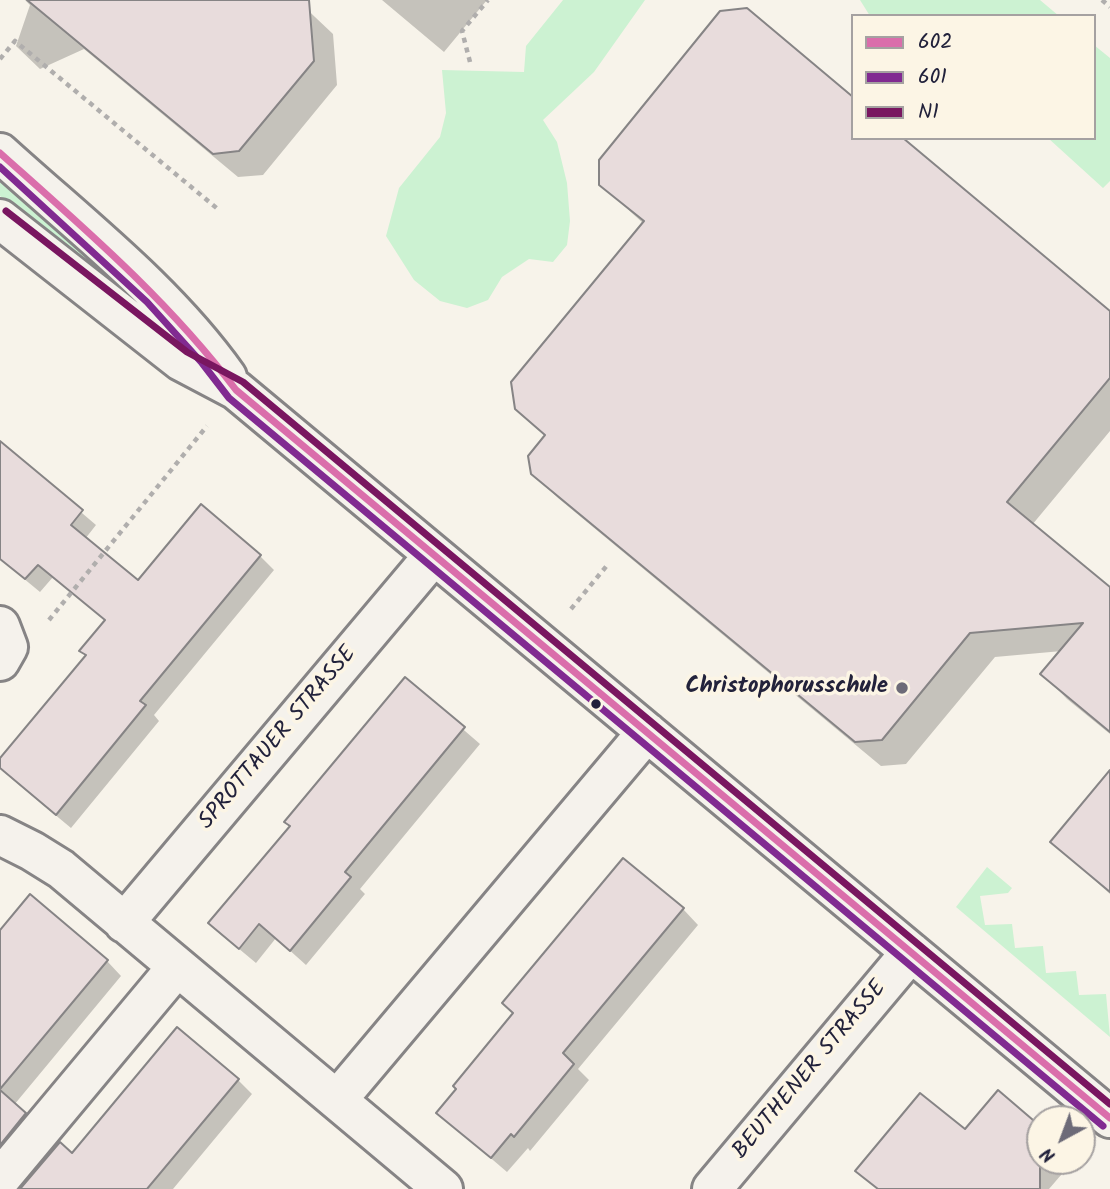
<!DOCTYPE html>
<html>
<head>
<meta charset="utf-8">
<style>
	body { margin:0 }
	#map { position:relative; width:1110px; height:1189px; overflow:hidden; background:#f7f3ea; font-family:Kalam,sans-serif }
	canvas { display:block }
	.legend { position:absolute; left:851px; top:14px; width:245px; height:126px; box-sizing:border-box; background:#fcf5e5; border:2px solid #a5a1a1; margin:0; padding:9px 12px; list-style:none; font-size:21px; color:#22223b }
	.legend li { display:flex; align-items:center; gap:14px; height:35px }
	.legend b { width:35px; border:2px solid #a5a1a1 }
	.north { position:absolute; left:1026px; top:1105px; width:70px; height:70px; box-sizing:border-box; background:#fcf5e5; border:2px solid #a5a1a1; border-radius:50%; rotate:221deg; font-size:19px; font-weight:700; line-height:28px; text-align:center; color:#22223b }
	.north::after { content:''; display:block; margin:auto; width:24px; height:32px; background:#6d6b78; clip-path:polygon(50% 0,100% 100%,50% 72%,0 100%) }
</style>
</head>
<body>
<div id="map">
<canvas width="1110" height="1189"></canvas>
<ul class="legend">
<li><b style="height:9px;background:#da6eab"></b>602</li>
<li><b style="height:9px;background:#812a91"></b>601</li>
<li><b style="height:9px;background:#791660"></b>N1</li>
</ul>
<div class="north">N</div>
</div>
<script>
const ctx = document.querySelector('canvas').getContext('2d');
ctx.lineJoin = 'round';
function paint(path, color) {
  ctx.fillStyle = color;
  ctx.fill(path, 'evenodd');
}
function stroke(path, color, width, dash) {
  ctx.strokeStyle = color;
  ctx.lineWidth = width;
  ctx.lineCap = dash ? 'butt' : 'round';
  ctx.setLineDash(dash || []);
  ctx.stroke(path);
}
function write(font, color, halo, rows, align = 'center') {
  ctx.font = font + ' Kalam,sans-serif';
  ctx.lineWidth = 7;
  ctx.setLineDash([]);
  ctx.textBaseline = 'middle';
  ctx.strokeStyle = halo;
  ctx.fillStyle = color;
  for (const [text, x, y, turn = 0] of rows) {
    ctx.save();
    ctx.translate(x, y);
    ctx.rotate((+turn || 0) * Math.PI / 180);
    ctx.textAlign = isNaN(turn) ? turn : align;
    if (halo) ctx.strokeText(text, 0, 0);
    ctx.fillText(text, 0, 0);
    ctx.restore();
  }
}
paint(new Path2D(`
	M563,0h82l-51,72 -51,48 14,22 10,41 3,38 -3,24 -14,17 -24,-3 -27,18 -14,23 -21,8 -27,-7 -26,-21 -28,-44 13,-48 41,-51 6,-24 -4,-43 82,2 2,-26z
	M860,0h180l19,16h-189z
	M1094,45l16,13v123l-7,7 -55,-50h46z
	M0,180l151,131 -13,1 -138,-116z
	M987,867l25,21 -4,5 -28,3 5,29 27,-1 3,24 28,-2 3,27 30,-2 3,24 27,-1 4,43 -154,-130z`), '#ccf2d2');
paint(new Path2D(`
	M25,0h272l36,34 4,51 -74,90 -25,2 -154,-128 -44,20 -24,-23 14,-41z
	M382,0h105l-43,52z
	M853,138l257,175v118l-78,94 78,64v145l-43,-35 -24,-25 19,-23 -67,6 -89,107 -25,2 -323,-268 -25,-25 13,-36 -30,-29 128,-184 -43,-39z
	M0,443l96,82 -11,14 53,43 122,-26 14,14 -120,145 5,6 -88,107 -60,-50 -11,-11v-6l87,-105 19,-35 -53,-44 -13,15 -40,-33z
	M405,679l75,65 -120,145 5,5 -59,71 -30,-27 -20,25 -30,-25 66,-111z
	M1110,773v121l-58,-52z
	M683,909l15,16 -120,144 11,11 -59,71 -2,-3 -21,24 -69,-59z
	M0,933l107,28 14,15 -107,129 26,24 -40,48z
	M238,1080l14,14 -79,95h-151l50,-34z
	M1040,1128v33h33l-24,28h-171l87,-57z`), '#0003');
const building = new Path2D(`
	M27,0h282l5,61 -75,90 -26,3z
	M747,8l106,89v41h50l207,173v67l-103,124 103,85v145l-70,-58 43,-51 -113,10 -88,107 -27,2 -324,-268 -3,-18 17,-21 -30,-26 -4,-27 133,-161 -45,-36v-25l121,-149z
	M0,441l83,69 -12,15 67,55 63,-76 60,51 -121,146 6,4 -90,110 -56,-47v-10l86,-103 -7,-4 26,-31 -67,-55 -13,14 -25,-20z
	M405,677l60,50 -120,145 6,5 -61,74 -31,-27 -20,25 -31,-26 82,-97 -6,-4z
	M1110,770v122l-60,-50z
	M623,858l61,50 -121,145 11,11 -60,73 -3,-3 -20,24 -55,-45 20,-24 -3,-3 60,-73 -11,-10z
	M30,894l78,66 -108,129v-159z
	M177,1027l62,52 -92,110h-127l40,-47 12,11z
	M0,1090l26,23 -26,32z
	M998,1090l42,36v63h-162l-23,-18 65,-78 45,36z`);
paint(building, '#e8dcdc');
stroke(building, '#868485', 2);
const minor = new Path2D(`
	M0,153c78,71 166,138 227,224
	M0,219l181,142 55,29 874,728
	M0,626l8,21 -8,14
	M0,835l32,16 29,18 382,320
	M124,923l310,-368
	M337,1100l310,-368
	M0,1179l177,-212
	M712,1189l199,-237`);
stroke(minor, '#868485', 44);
stroke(new Path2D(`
	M1102,0l8,7
	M0,59l15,-18 204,169
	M470,62l-8,-31 26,-31
	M571,609l38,-46
	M49,620l158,-194`), '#b0aead', 4.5, [5, 5]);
stroke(minor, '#f5f2ec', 38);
stroke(new Path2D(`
	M0,153c84,75 168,147 236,237l874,728`), '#da6eab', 7);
stroke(new Path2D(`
	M0,167l147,135 55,61 27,35 874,728`), '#812a91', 7);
stroke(new Path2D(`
	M6,211l181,141 56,30 867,722`), '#791660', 7);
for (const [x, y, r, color] of [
	[902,688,7,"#6d6b78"],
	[596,704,6,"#22223b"]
]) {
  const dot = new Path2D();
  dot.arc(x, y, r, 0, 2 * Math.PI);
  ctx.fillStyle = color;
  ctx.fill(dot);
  stroke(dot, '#fcf5e5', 2.5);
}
write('bold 23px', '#22223b', '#fcf5e5', [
	["Christophorusschule",888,688]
], 'right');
write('23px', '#22223b', '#fcf5e5', [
	["SPROTTAUER STRASSE",279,739,-50],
	["BEUTHENER STRASSE",811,1071,-50]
]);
</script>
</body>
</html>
